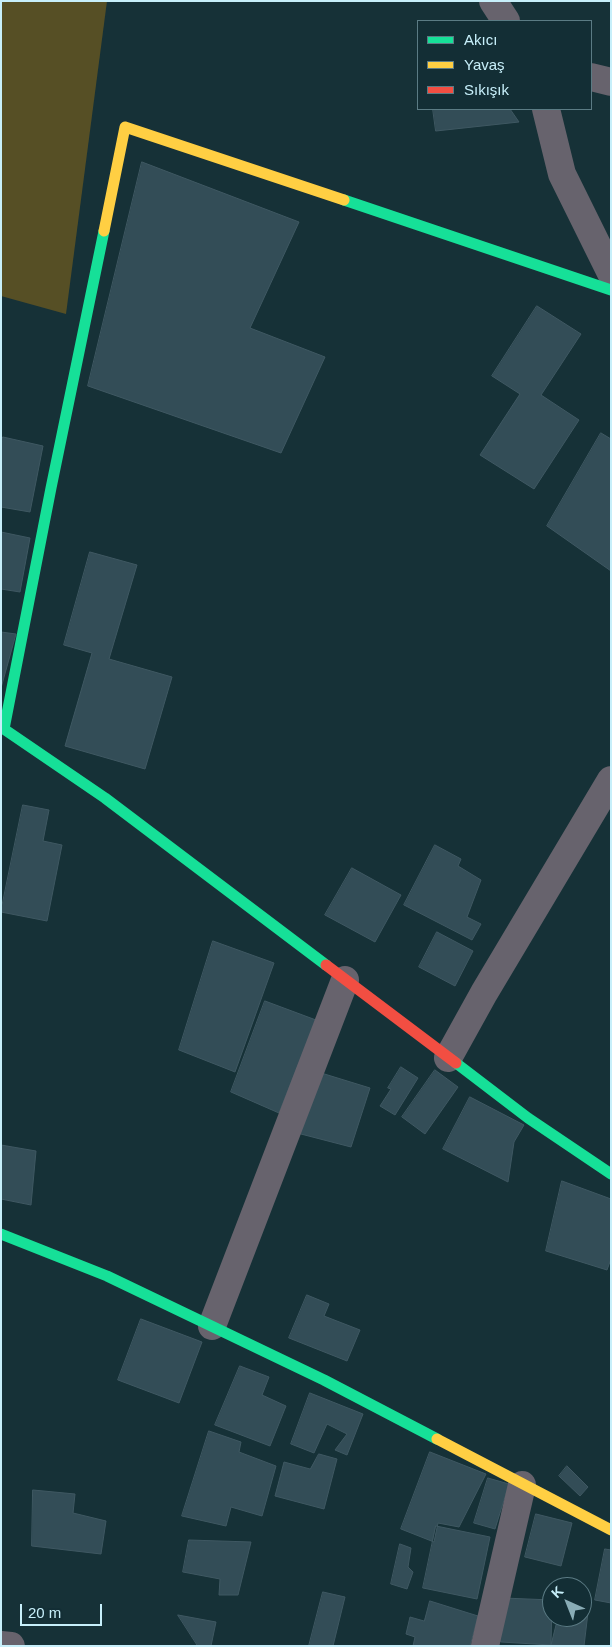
<!DOCTYPE html>
<html>
<head>
<meta charset="utf-8">
<style>
	body { margin:0 }
	#map { position:relative; width:612px; height:1647px; overflow:hidden; background:#163137; font-family:Helvetica,sans-serif }
	canvas { display:block }
	.frame { position:absolute; inset:0; border:2px solid #c7effa; pointer-events:none }
	.legend { position:absolute; left:417px; top:20px; width:175px; height:90px; box-sizing:border-box; background:#132e35; border:1px solid #5b7b84; margin:0; padding:6px 9px; list-style:none; font-size:15px; color:#c7effa }
	.legend li { display:flex; align-items:center; gap:10px; height:25px }
	.legend b { width:25px; border:1px solid #5b7b84 }
	.north { position:absolute; left:542px; top:1577px; width:50px; height:50px; box-sizing:border-box; background:#132e35; border:1px solid #5b7b84; border-radius:50%; rotate:316deg; font-size:14px; font-weight:700; line-height:20px; text-align:center; color:#c7effa }
	.north::after { content:''; display:block; margin:auto; width:18px; height:22px; background:#89acb6; clip-path:polygon(50% 0,100% 100%,50% 72%,0 100%) }
	.scale { position:absolute; left:20px; top:1604px; width:82px; height:22px; box-sizing:border-box; border:2px solid #c7effa; border-top:0; padding-left:6px; font-size:15px; line-height:18px; white-space:nowrap; color:#c7effa; -webkit-text-stroke:4px #132e35; paint-order:stroke }
</style>
</head>
<body>
<div id="map">
<canvas width="612" height="1647"></canvas>
<div class="frame"></div>
<ul class="legend">
<li><b style="height:6px;background:#16e098"></b>Akıcı</li>
<li><b style="height:6px;background:#ffcf43"></b>Yavaş</li>
<li><b style="height:6px;background:#f24e42"></b>Sıkışık</li>
</ul>
<div class="north">K</div>
<div class="scale">20 m</div>
</div>
<script>
const ctx = document.querySelector('canvas').getContext('2d');
ctx.lineJoin = 'round';
function paint(path, color) {
  ctx.fillStyle = color;
  ctx.fill(path, 'evenodd');
}
function stroke(path, color, width, dash) {
  ctx.strokeStyle = color;
  ctx.lineWidth = width;
  ctx.lineCap = dash ? 'butt' : 'round';
  ctx.setLineDash(dash || []);
  ctx.stroke(path);
}
paint(new Path2D(`
	M1,1h106l-41,313 -65,-18z`), '#564f25');
const building = new Path2D(`
	M433,109h77l9,13 -83,9z
	M142,162l157,60 -49,106 75,29 -44,96 -193,-67z
	M537,306l44,28 -40,61 38,25 -45,69 -54,-34 40,-61 -28,-18z
	M601,433l10,6v132l-64,-45z
	M3,437l40,9 -13,66 -29,-5v-61z
	M1,532l29,6 -10,54 -19,-3z
	M90,552l47,13 -28,94 63,18 -27,92 -80,-23 27,-93 -28,-8z
	M1,632l15,2 -15,54z
	M23,805l26,5 -6,31 19,4 -15,76 -46,-9z
	M435,845l26,14 -3,7 23,14 -14,37 14,7 -9,16 -68,-35z
	M352,868l49,27 -26,47 -50,-27z
	M437,932l36,19 -18,35 -36,-19z
	M213,941l61,22 -39,109 -56,-22z
	M265,1001l51,19 -37,93 -48,-21z
	M401,1067l17,11 -23,37 -15,-9 11,-17 -3,-1z
	M435,1070l23,17 -33,47 -23,-17z
	M318,1072l52,16 -19,59 -54,-14z
	M470,1097l54,28 -10,17 -6,40 -65,-33z
	M1,1145l35,6 -5,54 -30,-6z
	M562,1181l49,18v60l-4,11 -61,-19z
	M307,1295l22,9 -5,12 36,14 -13,31 -58,-23z
	M141,1319l61,23 -23,61 -61,-23z
	M240,1366l29,11 -7,18 24,11 -16,40 -55,-21z
	M310,1393l53,21 -16,41 -12,-5 12,-16 -20,-10 -13,29 -23,-9z
	M209,1431l32,11 -2,10 37,14 -14,50 -31,-9 -5,19 -44,-10z
	M430,1452l56,22 -27,53 -21,-4 -4,19 -33,-13z
	M319,1454l18,5 -13,50 -49,-13 9,-34 26,7z
	M567,1466l21,21 -8,9 -21,-20z
	M488,1478l21,6 -14,45 -21,-6z
	M33,1490l42,4 -2,19 33,8 -5,33 -69,-8z
	M536,1514l36,9 -11,43 -36,-9z
	M436,1526l54,11 -13,62 -54,-11z
	M189,1540l62,2 -13,53h-19l1,-16 -37,-7z
	M400,1544l11,4 -3,19 5,5 -6,17 -16,-5z
	M605,1549l6,1v53l-16,-3z
	M323,1592l22,5 -12,49h-24z
	M582,1595l8,1 -6,50 -33,-1 7,-28h24z
	M503,1598l49,2 -1,45 -50,-3z
	M430,1601l48,15 -8,30h-57l2,-9 -9,-3 4,-17 14,4z
	M178,1615l38,7 -5,24h-13z`);
paint(building, '#334d57');
stroke(building, '#3f5862', 1);
stroke(new Path2D(`
	M493,1l13,20
	M591,77l20,5
	M546,109l16,65 49,99
	M448,1058l36,-65 127,-213
	M212,1326l133,-346
	M1,1645l10,1
	M485,1646l37,-161`), '#67636d', 28);
stroke(new Path2D(`
	M344,200l267,90
	M1,727l104,71 221,167
	M4,729l47,-241 53,-257
	M456,1063l72,55 83,56
	M1,1234l106,42 217,104 113,59`), '#16e098', 11);
stroke(new Path2D(`
	M104,231l21,-104 219,73
	M437,1439l174,91`), '#ffcf43', 11);
stroke(new Path2D(`
	M326,965l130,98`), '#f24e42', 11);
</script>
</body>
</html>
